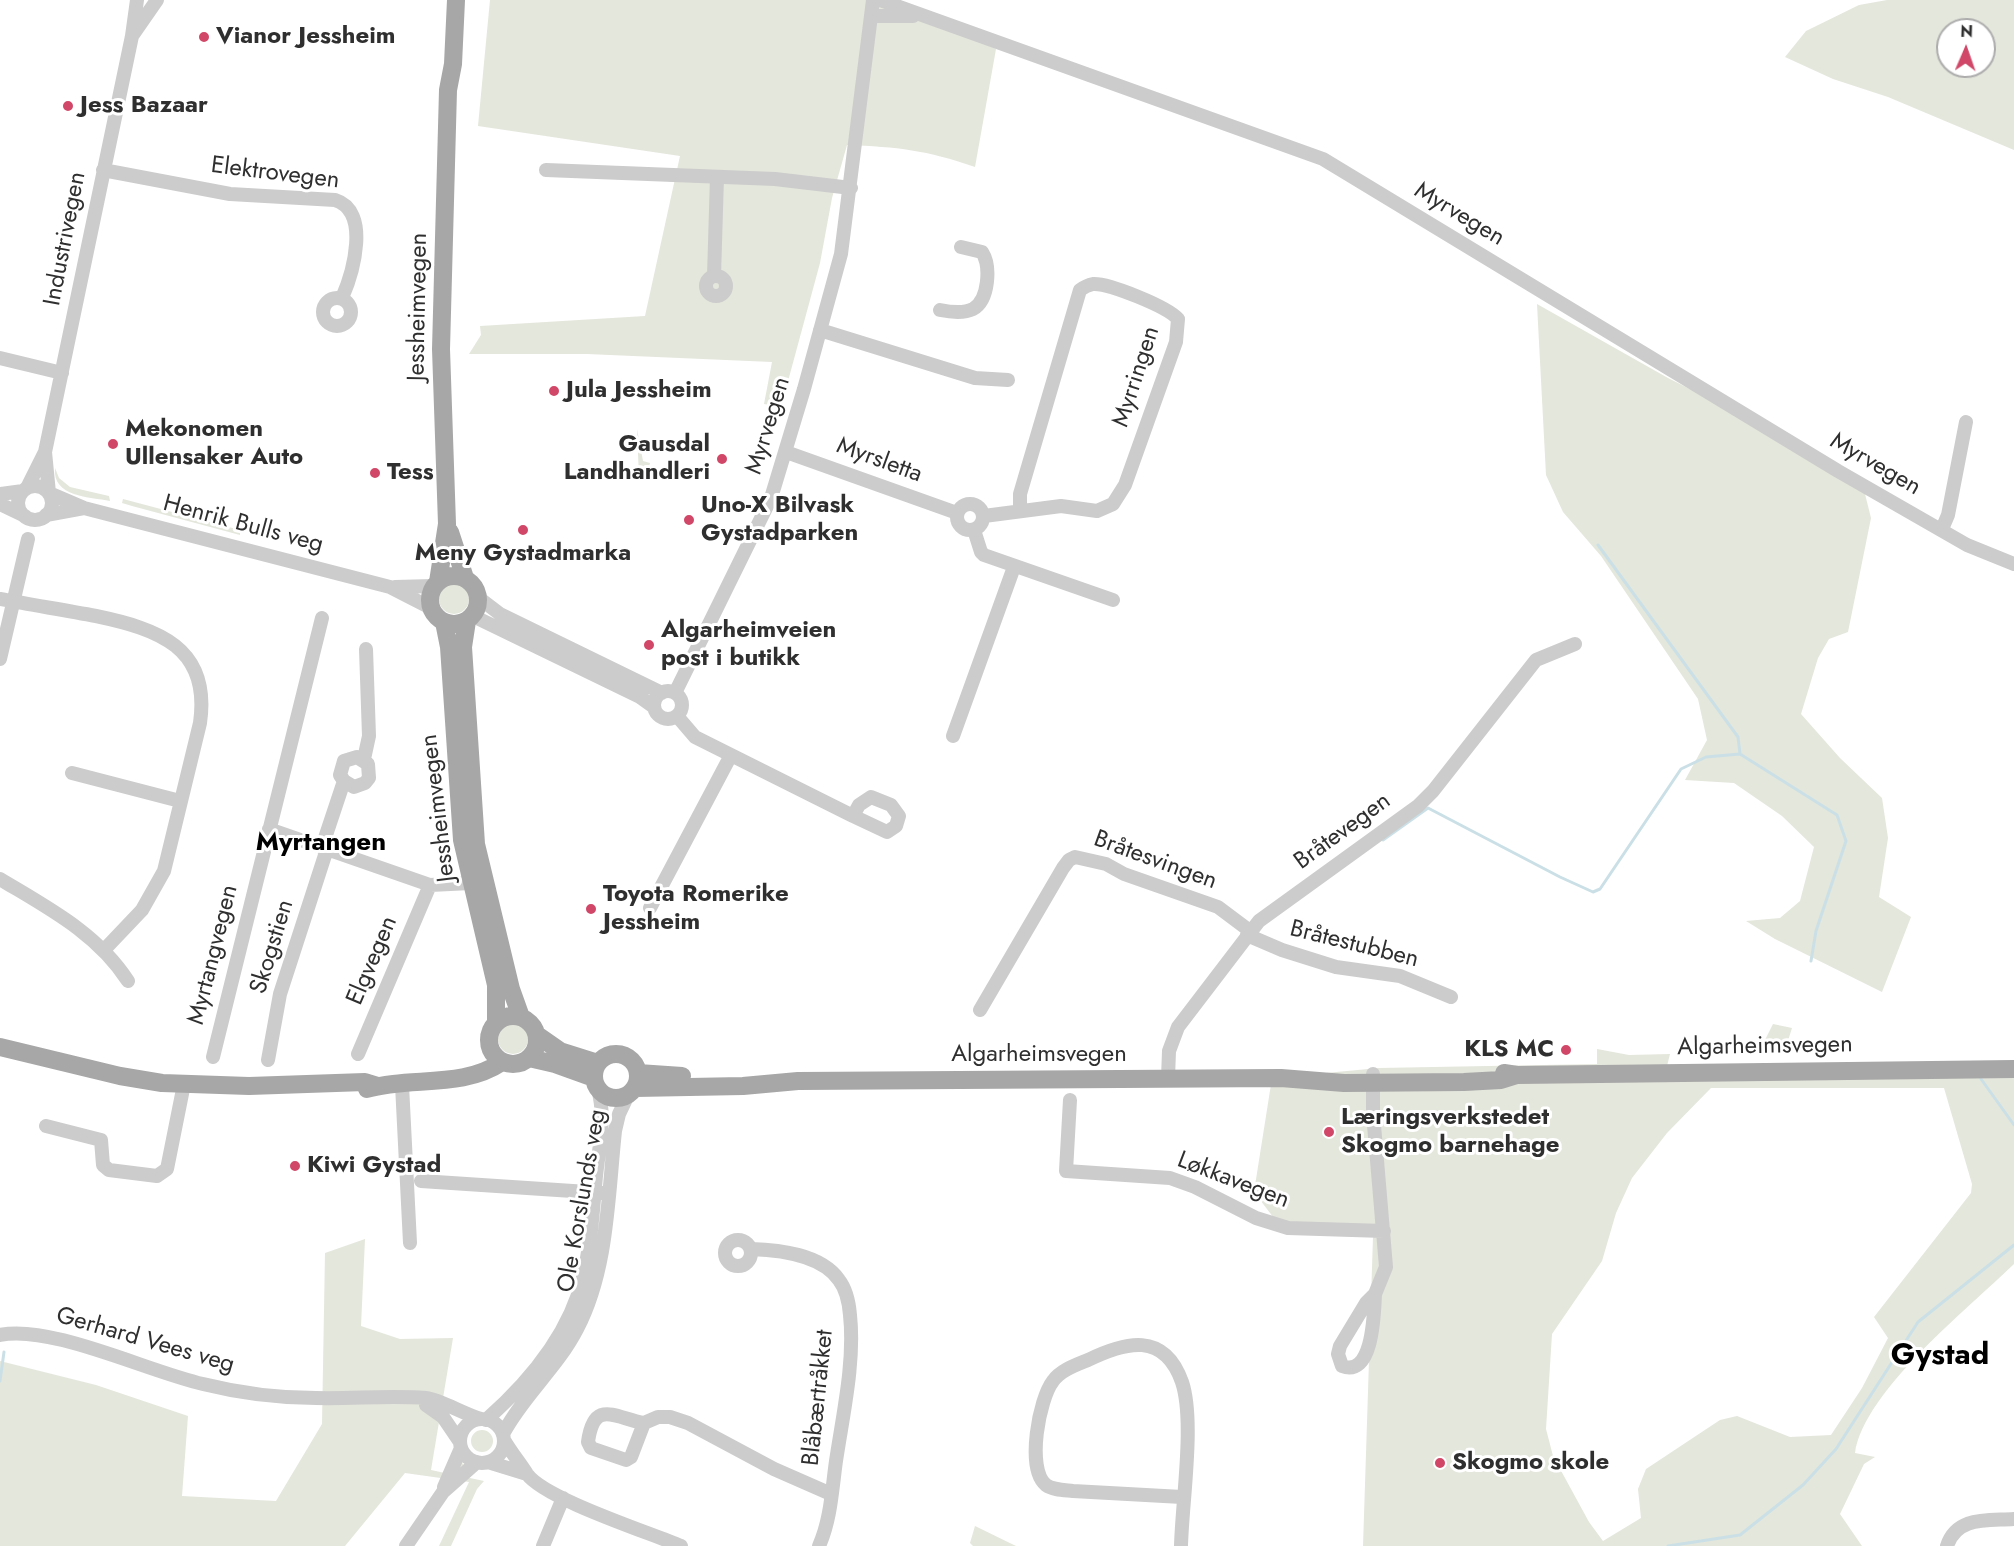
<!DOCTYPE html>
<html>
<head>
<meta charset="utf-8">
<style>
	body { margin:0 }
	#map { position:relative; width:2014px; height:1546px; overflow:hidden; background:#fff; font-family:Jost,sans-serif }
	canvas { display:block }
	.north { position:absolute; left:1936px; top:18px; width:60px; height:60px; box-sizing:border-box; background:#fff; border:2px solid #acacac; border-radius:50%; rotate:2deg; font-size:16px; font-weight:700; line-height:24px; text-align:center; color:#2f2f2f }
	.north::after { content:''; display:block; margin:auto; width:21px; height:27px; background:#d04768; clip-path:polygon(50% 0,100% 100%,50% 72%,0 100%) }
</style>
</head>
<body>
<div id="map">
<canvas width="2014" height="1546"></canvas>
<div class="north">N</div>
</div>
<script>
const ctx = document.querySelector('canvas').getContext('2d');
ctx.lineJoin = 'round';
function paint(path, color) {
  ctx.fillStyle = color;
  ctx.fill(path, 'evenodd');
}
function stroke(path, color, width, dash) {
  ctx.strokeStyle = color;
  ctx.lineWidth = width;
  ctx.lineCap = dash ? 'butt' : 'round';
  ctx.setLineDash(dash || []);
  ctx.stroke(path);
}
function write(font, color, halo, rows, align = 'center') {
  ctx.font = font + ' Jost,sans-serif';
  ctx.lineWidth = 6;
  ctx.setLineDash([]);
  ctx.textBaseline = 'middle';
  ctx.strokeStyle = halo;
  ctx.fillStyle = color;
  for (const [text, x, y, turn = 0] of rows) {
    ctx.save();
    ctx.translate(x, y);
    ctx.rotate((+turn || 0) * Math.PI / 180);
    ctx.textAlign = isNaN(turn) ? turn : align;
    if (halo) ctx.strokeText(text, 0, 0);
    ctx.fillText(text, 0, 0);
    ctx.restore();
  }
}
paint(new Path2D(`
	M490,0h411v2l95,47 -21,118c-49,-17 -77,-20 -128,-22l-15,53 -12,65 -39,144 -17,-3 8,-42 -185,-8h-118l12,-19 -1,-9 165,-10 35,-160 -202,-30z
	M1887,0h127v150l-126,-53 -55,-18 -48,-22 21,-26 53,-26zM1948,30h36v36h-36z
	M1537,304l131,74 52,26 144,86 7,28 -23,114 -19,7 -11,19 -17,56 39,44 42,40 6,40 -9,59 32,20 -29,75 -107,-53 -29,-18 34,-3 20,-17 14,-54 -32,-31 -48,-33 -49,-3 22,-40 -9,-41 -97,-143 -38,-44 -17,-37z
	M637,429l6,32 7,2c-2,10 -6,17 -17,18l6,-3z
	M55,468l4,10 11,9 39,9 1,5c-20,-4 -58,-4 -55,-33z
	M123,499l117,31v5l-108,-29 -10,-3z
	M439 599a15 15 0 1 1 30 0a15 15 0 1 1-30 0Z
	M1773,1024l19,4 -6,19 -24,-1z
	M498 1039a15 15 0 1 1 30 0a15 15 0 1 1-30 0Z
	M1597,1049l32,6 41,-1 -4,16 348,-2v196c-46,45 -150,127 -159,189l20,4 -11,7 -24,50 22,32h-499l10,-309 -90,-7 -29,-38 18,-114 107,-10 218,-4zM1711,1088h233l28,96 -1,9 -97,124 14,21 -26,50 -31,47 -41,2 -53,-21 -17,4 -74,49 -8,20 3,29 -38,23 -14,-19 -36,-66 -7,-27 6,-95 50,-73 14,-48 16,-35 35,-45z
	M365,1239l-4,87 39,13 53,-1 -22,132 23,5 7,-13 4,4 -9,9 28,6 -7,8 -26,57h-12l30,-64 -64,-9 -60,73h-345v-185l96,24 92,31 -6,80 94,5 46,-77 3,-171z
	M471 1441a11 11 0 1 1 22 0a11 11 0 1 1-22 0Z
	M975,1526l41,20h-43l-3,-3z`), '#e4e7dc');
stroke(new Path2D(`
	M1598,545l140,192 2,17
	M1383,840l45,-32 132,69 33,15 7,-3 81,-120 25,-12 34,-3 97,61 9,26 -30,90 -5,30
	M1981,1079l33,46
	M0,1381l4,-29
	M1668,1546l72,-11 63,-50 33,-36 82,-127 96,-77`), '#cae0e6', 3);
stroke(new Path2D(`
	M880,0l443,159 515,312 129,74 47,19
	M871,16h42
	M132,36l25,-36
	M103,170l127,24 105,6c36,11 18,73 7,98
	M546,170l229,9 76,9
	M714,276l3,-99
	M706 286a10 10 0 1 1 20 0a10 10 0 1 1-20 0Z
	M323 312a14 14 0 1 1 28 0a14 14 0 1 1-28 0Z
	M940,310c10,2 23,4 33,-1 16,-9 18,-43 9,-57l-21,-5
	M820,330l155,48 33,2
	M0,358l62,15
	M45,452l87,-416 5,-36
	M786,452l171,61
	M18 503a17 17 0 1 1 34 0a17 17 0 1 1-34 0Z
	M27,488l18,-36 4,41 35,15 306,79 41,21
	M0,494l23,-3
	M957 517a13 13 0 1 1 26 0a13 13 0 1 1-26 0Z
	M0,504l25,12
	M46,515l38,-7
	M984,516l77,-10 36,5 16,-7 12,-19 51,-143 2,-23c-10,-12 -69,-36 -85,-35 -5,1 -9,3 -13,6l-60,204v17
	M1942,529l6,-14 18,-93
	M974,530l7,22 3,3 129,45
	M395,587l39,-1
	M479,598l21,16 162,79
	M0,599c32,6 64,11 96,17 62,13 115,31 104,107l-36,148 -22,39 -38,40
	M473,616l167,81 14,10
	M0,659l28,-120
	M654 705a14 14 0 1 1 28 0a14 14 0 1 1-28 0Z
	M675,693l96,-195 33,-109 37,-135 32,-254
	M677,716l18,21 158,79 6,-11 12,-8 20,8 8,11 -3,10 -9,6 -34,-16
	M953,736l61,-169
	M364,759l5,-23 -3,-87
	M72,773l108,28
	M269,829l161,56 41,-2
	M322,847l22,-66 -4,-6 4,-14 13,-4 11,7 1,14 -4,5 -11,4 -10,-6
	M0,879c48,29 97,54 128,102
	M650,908l80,-151
	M1247,935l35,15 54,17 64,9 51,21
	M980,1010l83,-142 6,-8 6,-3 31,7 18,10 94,33 32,24
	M358,1054l72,-169
	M213,1057l109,-439
	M268,1060l12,-66 47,-145
	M1373,1074v39l13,154 -11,27 -9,9 -26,43 -2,8 4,12c31,12 32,-52 33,-72
	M1168,1078l1,-27 9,-24 81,-106 159,-115 15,-15 103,-131 39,-16
	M402,1085l8,158
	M1070,1100l-4,71 104,7 25,9 61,31 32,10 96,3
	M46,1126l55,14 2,25 6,5 48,6 10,-7 17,-85
	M421,1181l182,12
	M725 1253a13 13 0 1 1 26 0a13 13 0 1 1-26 0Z
	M751,1249c28,1 70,5 88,31 7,9 10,23 11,35 5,47 -7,99 -14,146 -4,28 -5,58 -17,85
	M0,1335c50,-11 149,37 203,49 36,9 76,14 113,14 37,1 73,-3 110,0 15,2 38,16 55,21
	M426,1405l17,12 17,25
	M460 1441a22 22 0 1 1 44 0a22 22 0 1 1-44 0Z
	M486,1420c43,-38 84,-87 97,-143 8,-33 10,-67 13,-101 3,-28 10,-59 2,-87
	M644,1423l-13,34 -5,3 -35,-12 -3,-6c6,-44 27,-24 56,-19l14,-6h12l18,6 86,46 57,25
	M503,1434c20,-38 54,-66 74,-105 31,-59 31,-133 38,-198l4,-17 9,-19
	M504,1440c7,12 16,23 23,34 18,25 121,58 154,72
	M488,1462l39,12
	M444,1487l17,-39
	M406,1546l37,-54 34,-30
	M543,1546l20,-48
	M1181,1546c1,-44 14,-125 1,-164 -18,-51 -57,-40 -94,-22 -12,5 -27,10 -35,21 -14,18 -27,88 -7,104 7,5 18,5 27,6l109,6
	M1947,1546c10,-30 40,-25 67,-27`), '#ccc', 14);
stroke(new Path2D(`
	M450,532l15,46
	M430 600a24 24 0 1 1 48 0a24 24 0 1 1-48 0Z
	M438,582l9,-58 -6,-175 7,-259 5,-26 3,-64
	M467,621l-4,26 13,197 35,145 10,28
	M444,622l5,25 13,193 34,145v38
	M489 1040a24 24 0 1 1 48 0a24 24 0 1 1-48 0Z
	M537,1035l23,16 38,12
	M0,1047l120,29 42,7 87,3 116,-4 13,4
	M594 1076a22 22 0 1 1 44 0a22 22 0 1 1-44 0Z
	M529,1058l26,6 39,14
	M638,1073l44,3
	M1504,1073l13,2 497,-6
	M635,1088l108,-2 55,-5 483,-3 63,5 120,-1 37,-2 16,-5
	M367,1089c43,-13 95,0 135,-27`), '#a7a7a7', 18);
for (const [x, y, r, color] of [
	[204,37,6,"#d04768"],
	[68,106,6,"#d04768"],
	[554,391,6,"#d04768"],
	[113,444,6,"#d04768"],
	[722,459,6,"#d04768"],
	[375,473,6,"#d04768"],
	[689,520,6,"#d04768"],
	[523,530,6,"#d04768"],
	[649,645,6,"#d04768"],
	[591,909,6,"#d04768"],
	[1566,1050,6,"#d04768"],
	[1329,1132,6,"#d04768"],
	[295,1166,6,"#d04768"],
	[1440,1463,6,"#d04768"]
]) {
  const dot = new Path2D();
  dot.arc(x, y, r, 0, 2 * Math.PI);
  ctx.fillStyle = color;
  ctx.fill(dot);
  stroke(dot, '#fff', 2);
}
write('bold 24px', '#2f2f2f', '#fff', [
	["Vianor Jessheim",216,37],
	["Jess Bazaar",80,106],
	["Jula Jessheim",566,391],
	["Mekonomen",125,430],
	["Ullensaker Auto",125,458],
	["Gausdal",710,445,"right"],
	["Landhandleri",710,473,"right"],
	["Tess",387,473],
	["Uno-X Bilvask",701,506],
	["Gystadparken",701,534],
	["Meny Gystadmarka",523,554,"center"],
	["Algarheimveien",661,631],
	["post i butikk",661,659],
	["Toyota Romerike",603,895],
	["Jessheim",603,923],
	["KLS MC",1554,1050,"right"],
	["Læringsverkstedet",1341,1118],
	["Skogmo barnehage",1341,1146],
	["Kiwi Gystad",307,1166],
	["Skogmo skole",1452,1463]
], 'left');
write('24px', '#2f2f2f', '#fff', [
	["Elektrovegen",275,174,7],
	["Myrvegen",1459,215,31],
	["Industrivegen",66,239,-79],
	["Jessheimvegen",419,307,-89],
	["Myrringen",1137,377,-72],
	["Myrvegen",769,426,-73],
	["Myrsletta",879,461,20],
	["Myrvegen",1875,465,30],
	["Henrik Bulls veg",243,525,15],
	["Jessheimvegen",439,808,-97],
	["Bråtevegen",1343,832,-36],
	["Bråtesvingen",1155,861,20],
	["Bråtestubben",1354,945,14],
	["Skogstien",273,947,-73],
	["Myrtangvegen",214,955,-76],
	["Elgvegen",373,961,-67],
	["Algarheimsvegen",1765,1047,-1],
	["Algarheimsvegen",1039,1055],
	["Løkkavegen",1233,1181,21],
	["Ole Korslunds veg",583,1201,-80],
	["Gerhard Vees veg",145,1341,16],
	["Blåbærtråkket",819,1398,-84]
]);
write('bold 26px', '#000', '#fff', [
	["Myrtangen",321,844]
]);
write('bold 30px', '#000', '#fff', [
	["Gystad",1940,1357]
]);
</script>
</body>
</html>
